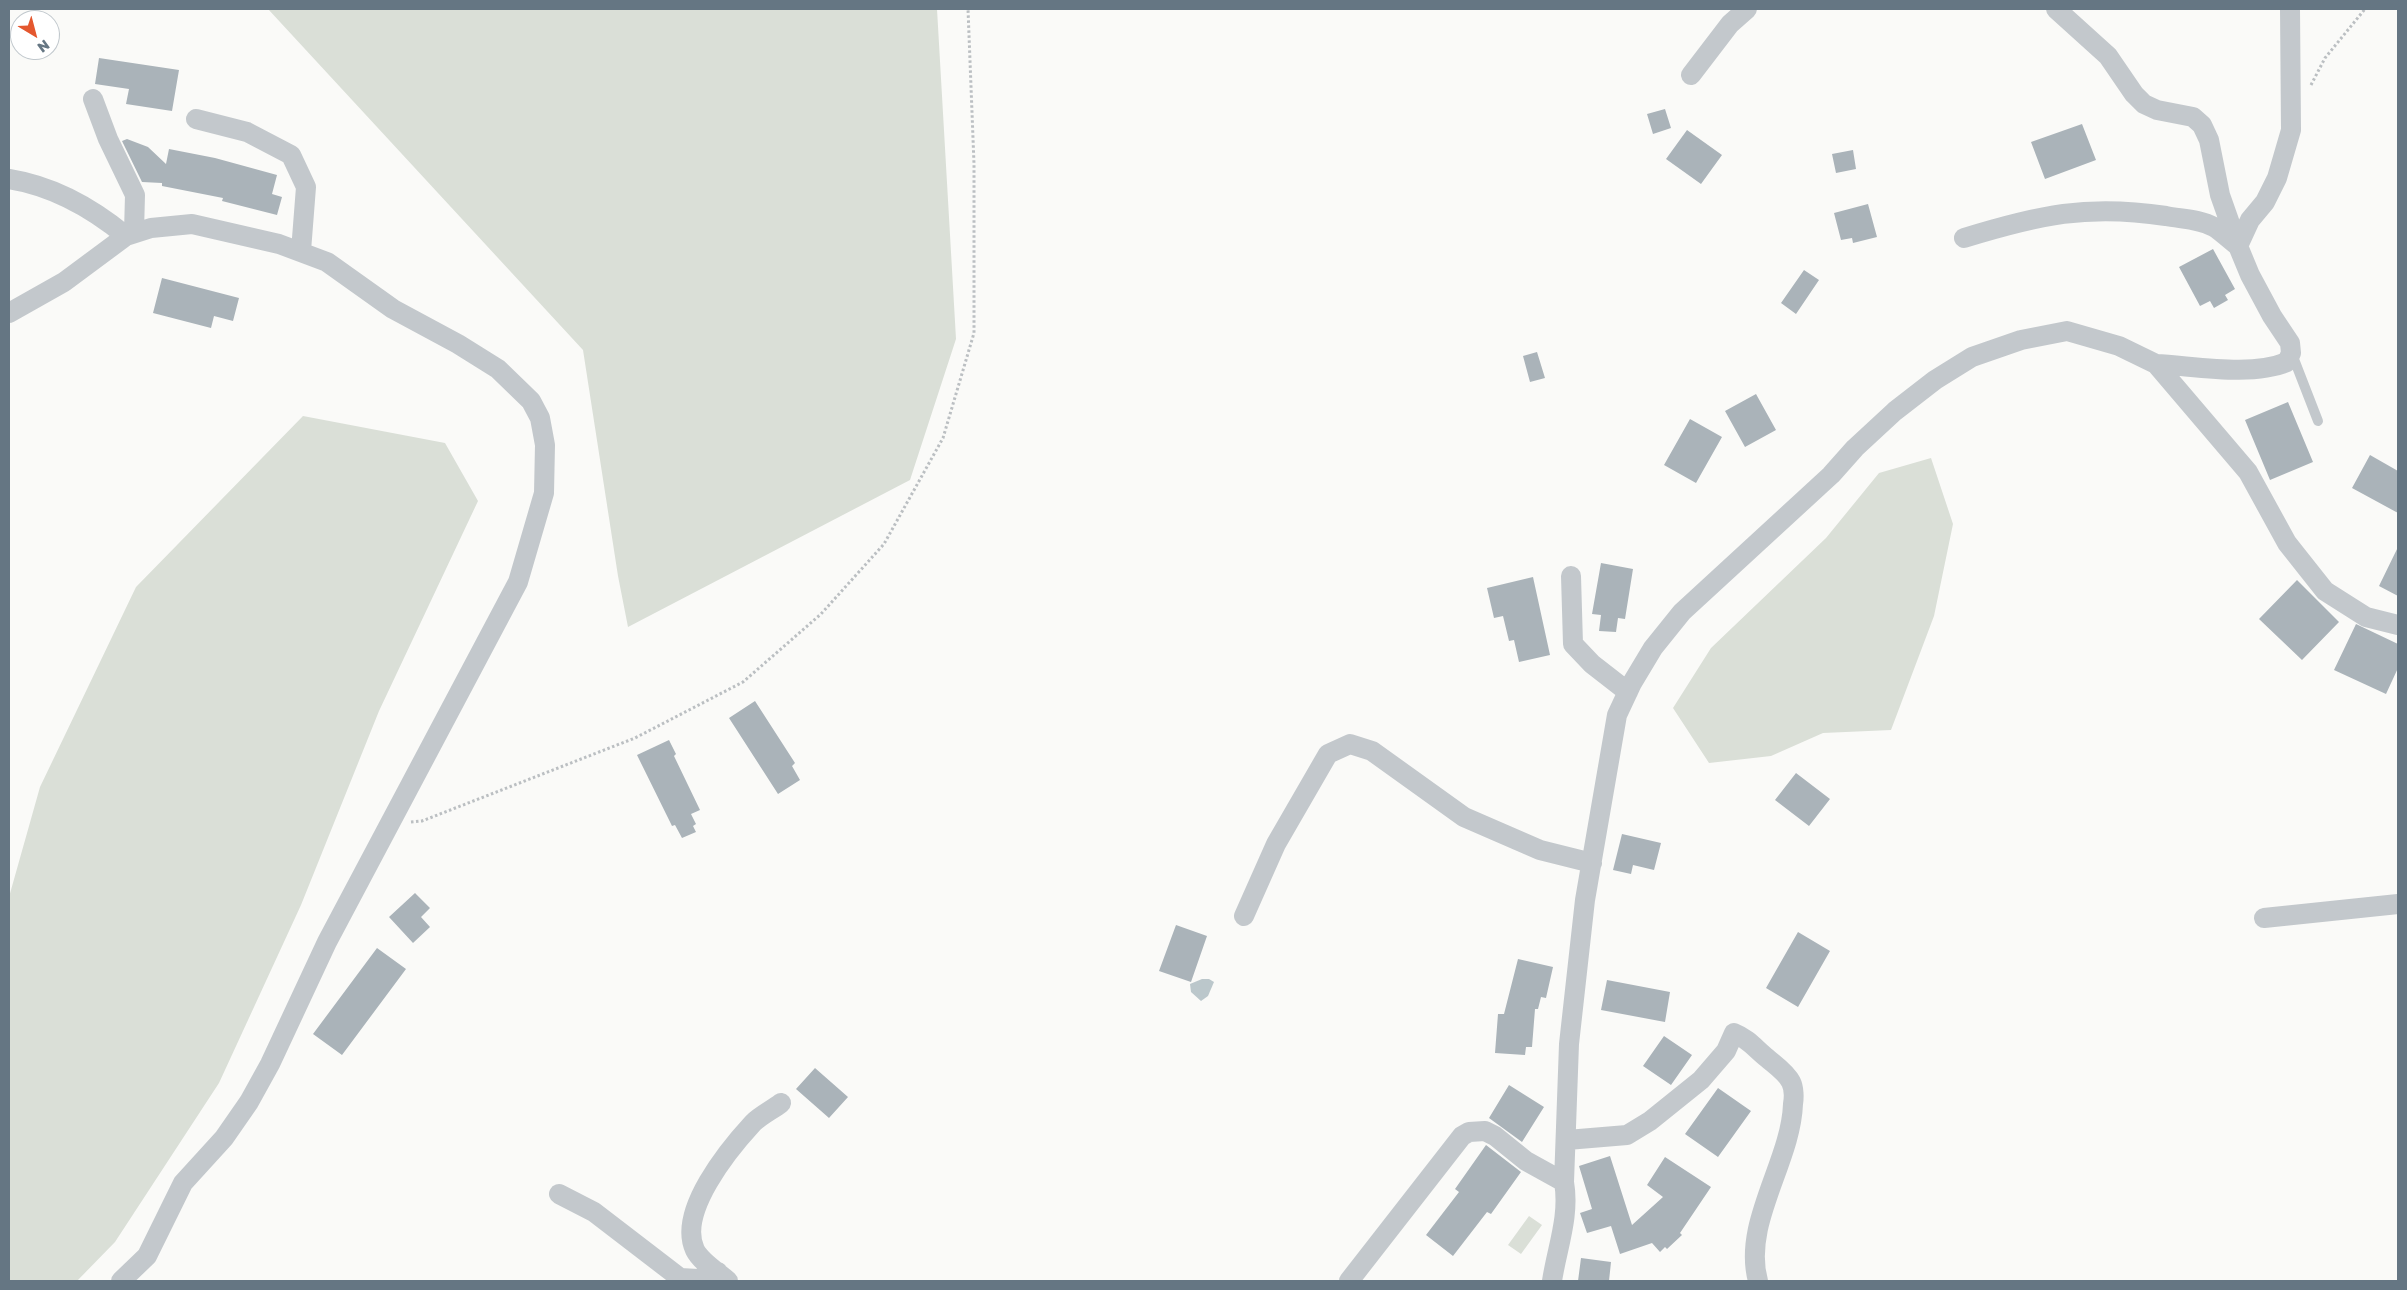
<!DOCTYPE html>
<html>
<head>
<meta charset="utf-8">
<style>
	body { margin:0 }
	#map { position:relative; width:2407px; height:1290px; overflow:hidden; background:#fafaf8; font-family:"Golos Text",sans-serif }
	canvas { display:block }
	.frame { position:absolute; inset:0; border:10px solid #657683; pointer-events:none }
	.north { position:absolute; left:10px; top:10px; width:50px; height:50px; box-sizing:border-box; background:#fff; border:1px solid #c1c8cd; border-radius:50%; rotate:143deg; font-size:14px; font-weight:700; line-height:20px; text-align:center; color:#657683 }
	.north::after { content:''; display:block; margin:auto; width:18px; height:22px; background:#e4572e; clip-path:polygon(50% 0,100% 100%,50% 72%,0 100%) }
</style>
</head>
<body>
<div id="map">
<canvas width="2407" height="1290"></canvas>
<div class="frame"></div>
<div class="north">N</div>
</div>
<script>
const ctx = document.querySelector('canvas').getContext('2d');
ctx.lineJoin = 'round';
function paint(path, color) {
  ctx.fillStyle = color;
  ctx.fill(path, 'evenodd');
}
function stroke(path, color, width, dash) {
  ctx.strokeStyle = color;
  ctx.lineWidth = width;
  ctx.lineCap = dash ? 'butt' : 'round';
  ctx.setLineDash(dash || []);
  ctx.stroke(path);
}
paint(new Path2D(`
	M268,9h669l19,330 -46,141 -282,147 -10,-51 -35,-226z
	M303,416l142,27 33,58 -99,210 -78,194 -82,178 -104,159 -38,39h-68v-384l31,-110 96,-200z
	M1931,458l22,66 -19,92 -43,114 -68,3 -52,23 -62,7 -36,-55 38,-60 115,-110 53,-65z
	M1529,1216l13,9 -21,29 -13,-9z`), '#dadfd7');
paint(new Path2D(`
	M1202,979h7l5,3 -6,14 -7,5 -10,-9 -1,-8z`), '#bbc7cb');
paint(new Path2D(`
	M99,58l80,12 -7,41 -46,-7 3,-15 -34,-5z
	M1665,109l6,19 -18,6 -6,-20z
	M2082,124l14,36 -51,19 -14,-37z
	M1687,130l35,25 -21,29 -35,-25z
	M127,139l21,8 18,17 3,-15 46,9 62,17 -5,19 10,3 -5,18 -55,-14 1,-3 -61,-12v-3l-20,-1 -20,-41z
	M1853,150l3,19 -20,4 -4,-19z
	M1868,204l9,33 -24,6 -1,-5 -11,2 -7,-27z
	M2213,249l22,40 -10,6 3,5 -14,8 -4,-7 -10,5 -21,-39z
	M1804,270l15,10 -23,34 -15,-11z
	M162,278l77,20 -6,23 -19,-5 -3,12 -58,-15z
	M1537,352l8,26 -15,4 -7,-26z
	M1756,394l20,36 -31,17 -20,-36z
	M2288,402l25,60 -43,18 -25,-60z
	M1690,419l32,18 -26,46 -32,-18z
	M2370,455l28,16v42l-46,-25z
	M2398,547v49l-19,-10z
	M1601,563l32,6 -8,50 -7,-1 -2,14 -17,-1 2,-16 -9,-1z
	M1533,577l17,78 -31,7 -5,-22 -5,1 -6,-25 -9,2 -7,-30z
	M2297,580l42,42 -37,38 -43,-41z
	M2356,624l42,20v24l-12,26 -52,-24z
	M755,701l40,62 -3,3 8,14 -22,14 -49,-76z
	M669,740l7,14 -2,2 26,54 -9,4 5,10 -3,2 3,6 -14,6 -7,-13 -3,1 -35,-71z
	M1796,773l34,26 -21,27 -34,-26z
	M1622,834l39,9 -7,27 -21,-5 -2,9 -18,-4z
	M415,893l15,15 -9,9 9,10 -17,16 -24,-26z
	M1176,925l31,11 -16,46 -32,-11z
	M1798,932l32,19 -32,56 -32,-19z
	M377,948l29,21 -64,86 -29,-21z
	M1518,959l35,8 -7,31 -5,-1 -3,12h-3l-3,38h-6l-1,8 -30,-2 3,-39h6z
	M1607,980l63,12 -5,30 -64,-12z
	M1664,1036l28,19 -21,30 -28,-19z
	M815,1068l33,29 -19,21 -33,-29z
	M1509,1085l35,22 -22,35 -33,-24z
	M1718,1088l33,23 -33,46 -33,-23z
	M1486,1145l35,27 -30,42 -4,-2 -34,44 -27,-21 33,-43 -4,-3z
	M1610,1156l22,69 31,-28 -16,-12 18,-28 46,30 -31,46 2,2 -15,14 -2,-2 -5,5 -8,-9 -32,11 -9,-28 -24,7 -7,-20 12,-4 -13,-43z
	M1581,1258l30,4 -2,19h-31z`), '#aab3b9');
stroke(new Path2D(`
	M2311,85l14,-27 40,-49
	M411,822l11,-1 213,-83 108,-56 78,-68 63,-70 59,-106 31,-105v-169l-6,-155`), '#bbbfc2', 3, [2.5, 2.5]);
stroke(new Path2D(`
	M2292,354l26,67`), '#c3c8cc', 10);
stroke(new Path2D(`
	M2056,9l52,47 26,38 10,10 13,6 36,7 9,8 7,15 11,55 18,51 12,29 22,41 18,27 1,10 -4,9c-36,15 -92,4 -131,2
	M1691,75l39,-51 17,-15
	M93,99l15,40 27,56 -1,37
	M196,119l51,13 44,23 15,32 -5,64
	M9,179c44,7 83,29 117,57
	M1964,238c75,-23 123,-34 202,-22 15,3 34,3 48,11 8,5 16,13 24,19l12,-26 15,-18 12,-24 14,-48 -1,-121
	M9,313l55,-31 62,-46 25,-8 41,-4 87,20 48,18 66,47 65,35 40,25 33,32 9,17 5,27 -1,48 -26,89 -191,360 -57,122 -21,38 -25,36 -41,45 -36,73 -26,25
	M1571,576l2,68 19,20 36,28
	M1244,916l32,-72 52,-90 22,-10 22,7 92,66 76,33 52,13
	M2264,918l134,-14
	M1567,1140l60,-5 23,-14 51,-41 25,-29 8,-18c13,5 22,16 33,25 8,7 19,14 24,24 3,6 3,16 2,22 -2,58 -51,119 -35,177
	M559,1194l35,18 86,66 18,1 20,-7
	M728,1281c-10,-9 -27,-19 -33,-31 -18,-38 34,-101 58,-127 8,-8 19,-13 28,-20
	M1349,1281l113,-145 7,-4 16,-1 10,5 31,25 38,21
	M1552,1281c5,-33 18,-65 12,-99l5,-138 16,-144 32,-185 15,-32 21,-35 29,-36 149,-137 24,-27 40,-37 40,-31 37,-23 49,-17 46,-9 52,15 37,18 92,108 39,71 38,48 41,26 32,8`), '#c3c8cc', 20);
</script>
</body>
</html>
